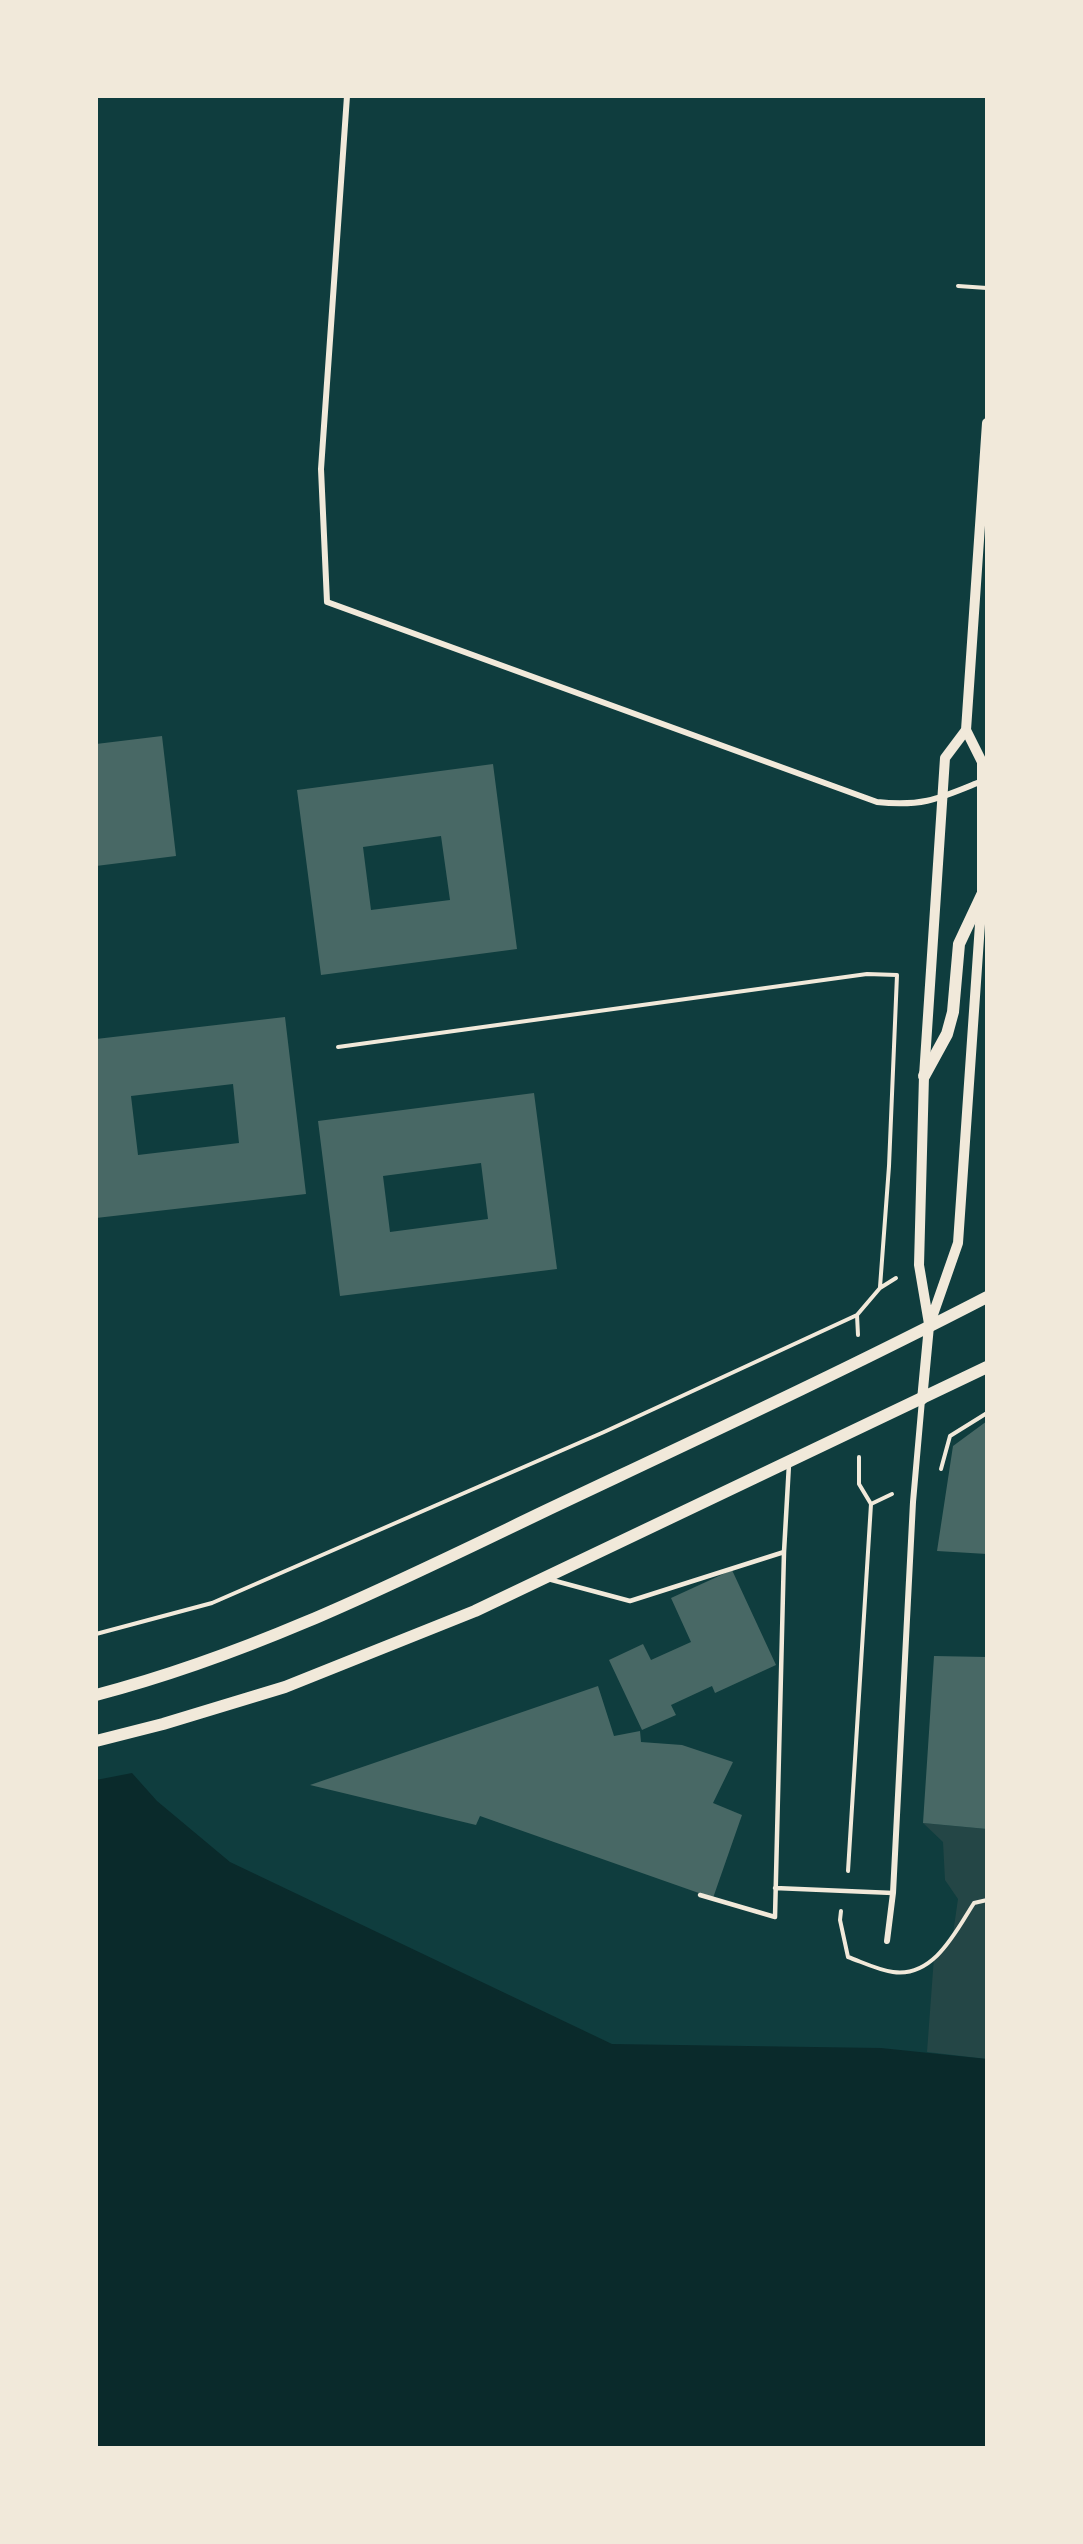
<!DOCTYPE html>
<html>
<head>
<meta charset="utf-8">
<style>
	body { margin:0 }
	#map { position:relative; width:1083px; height:2544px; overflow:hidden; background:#0f3d3e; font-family:"PT Sans Narrow",sans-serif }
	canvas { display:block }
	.frame { position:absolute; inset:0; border:98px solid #f1e9da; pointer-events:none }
</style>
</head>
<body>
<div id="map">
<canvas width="1083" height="2544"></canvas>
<div class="frame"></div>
</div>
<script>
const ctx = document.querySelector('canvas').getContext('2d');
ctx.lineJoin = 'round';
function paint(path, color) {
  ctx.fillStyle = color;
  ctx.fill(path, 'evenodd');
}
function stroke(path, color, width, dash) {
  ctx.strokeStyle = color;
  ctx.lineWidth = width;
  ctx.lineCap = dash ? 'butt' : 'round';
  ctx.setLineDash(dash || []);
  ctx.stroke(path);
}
paint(new Path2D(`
	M923,1823l64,6v230l-60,-7 7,-95 18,-16 6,-42 -13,-19 -2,-38z`), '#244646');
paint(new Path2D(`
	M132,1773l25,28 73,61 382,182 269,4 106,11v389h-891v-668z`), '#0a2a2b');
paint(new Path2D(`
	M162,736l14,120 -80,10v-122z
	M493,764l24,185 -196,26 -24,-185zM441,836l9,64 -79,10 -8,-63z
	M285,1017l21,177 -210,24v-179zM233,1084l6,59 -101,12 -7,-59z
	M534,1093l23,176 -217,27 -22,-175zM481,1163l7,56 -98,13 -7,-56z
	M987,1421v133l-50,-3 16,-105z
	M732,1570l44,95 -61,28 -3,-7 -41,19 5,10 -34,15 -33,-70 34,-16 8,16 40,-18 -20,-44z
	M934,1656l53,1v172l-64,-6z
	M598,1686l16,50 26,-5 1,11 41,3 51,17 -20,41 29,12 -29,83 -233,-82 -4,9 -166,-40z`), '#486865');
stroke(new Path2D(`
	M958,286l29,2
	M338,1047l529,-73 30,1 -8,191 -9,121
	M857,1315l1,20
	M941,1469l9,-33 37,-23
	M871,1504l21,-10
	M96,1634l116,-31 392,-171 253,-117 23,-27 16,-10
	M848,1871l23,-367 -12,-20v-27
	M841,1911l-1,9 8,37c14,5 30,13 45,15 41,6 63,-41 81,-69l13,-3`), '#f1e9da', 4);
stroke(new Path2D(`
	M548,1579l82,22 154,-49
	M775,1888l118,5
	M700,1895l75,22 9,-365 5,-88`), '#f1e9da', 4.5);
stroke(new Path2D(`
	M347,96l-26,373 6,133 550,200c47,5 63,-4 105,-21
	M887,1941l6,-48 20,-391 9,-102`), '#f1e9da', 6);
stroke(new Path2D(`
	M929,1324l-10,-59 5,-189 21,-318 21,-28
	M922,1400l7,-74 29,-83 24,-348v-133l-16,-32 21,-307`), '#f1e9da', 10);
stroke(new Path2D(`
	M924,1076l23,-42 6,-22 6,-68 23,-49 5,1
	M96,1695c158,-41 303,-114 449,-184 148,-70 297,-139 442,-214
	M96,1741l67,-17 122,-37 190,-76 512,-244`), '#f1e9da', 12);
</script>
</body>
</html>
